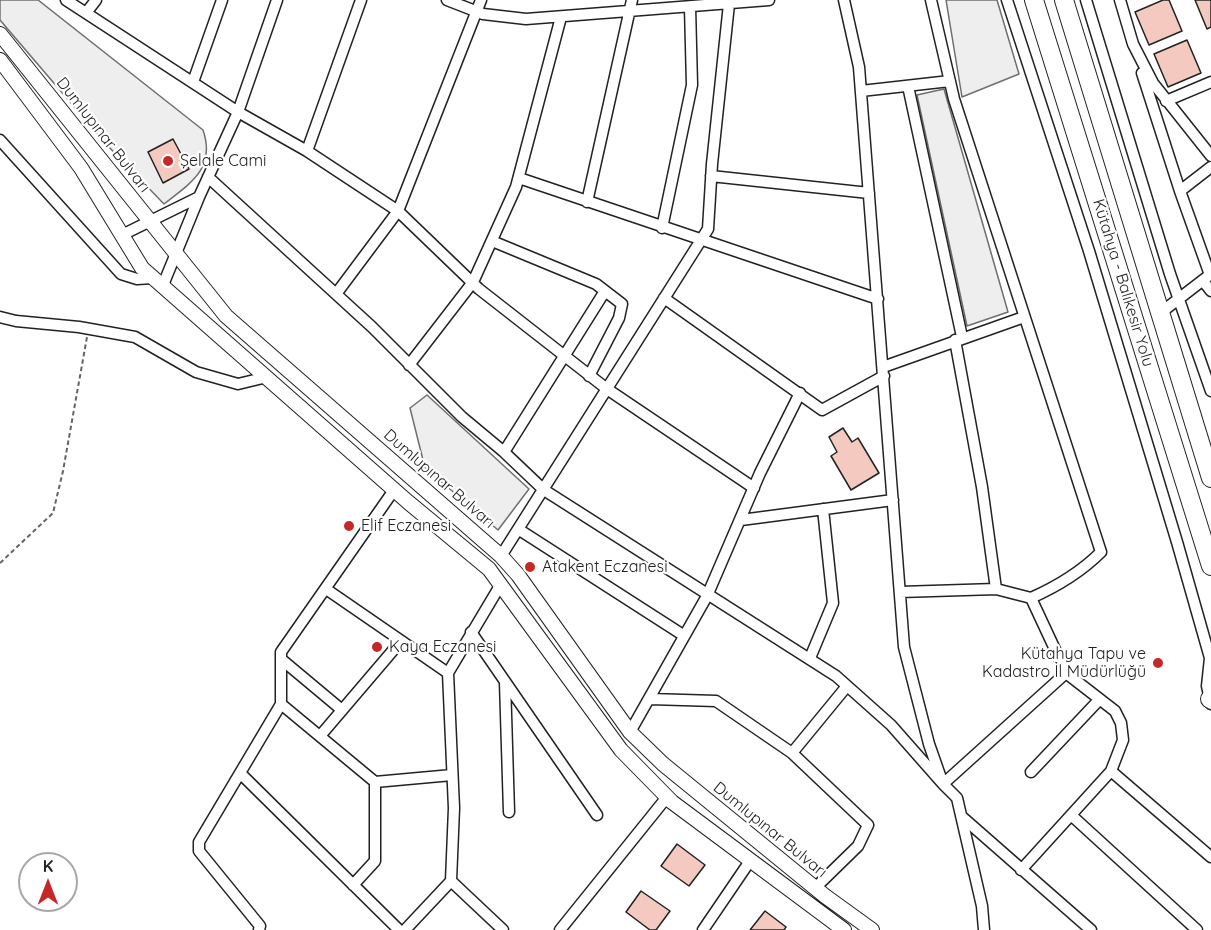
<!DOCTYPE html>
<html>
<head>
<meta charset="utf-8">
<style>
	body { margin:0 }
	#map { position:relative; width:1211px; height:930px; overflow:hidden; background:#fff; font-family:Quicksand,sans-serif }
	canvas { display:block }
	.north { position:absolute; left:18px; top:852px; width:60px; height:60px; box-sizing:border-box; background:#fff; border:2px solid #a7a7a7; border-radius:50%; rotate:0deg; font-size:16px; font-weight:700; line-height:24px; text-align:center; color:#222 }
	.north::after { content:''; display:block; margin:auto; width:21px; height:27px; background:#c62828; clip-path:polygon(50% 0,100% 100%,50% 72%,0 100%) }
</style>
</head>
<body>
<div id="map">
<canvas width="1211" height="930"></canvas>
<div class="north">K</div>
</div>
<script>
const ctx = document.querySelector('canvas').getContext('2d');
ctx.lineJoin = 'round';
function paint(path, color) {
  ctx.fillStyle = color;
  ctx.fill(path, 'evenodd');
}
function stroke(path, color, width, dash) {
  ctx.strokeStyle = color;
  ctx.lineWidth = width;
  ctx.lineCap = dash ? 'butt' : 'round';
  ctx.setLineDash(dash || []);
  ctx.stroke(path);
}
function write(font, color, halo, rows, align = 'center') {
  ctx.font = font + ' Quicksand,sans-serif';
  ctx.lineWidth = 4.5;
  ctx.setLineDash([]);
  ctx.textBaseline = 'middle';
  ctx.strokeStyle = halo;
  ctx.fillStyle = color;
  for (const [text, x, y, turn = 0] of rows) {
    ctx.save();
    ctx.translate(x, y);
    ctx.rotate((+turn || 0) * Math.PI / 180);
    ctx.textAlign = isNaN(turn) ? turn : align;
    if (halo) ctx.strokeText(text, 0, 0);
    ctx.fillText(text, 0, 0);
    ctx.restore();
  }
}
const green = new Path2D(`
	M0,0h38l165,130c13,38 -12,53 -39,74l-58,-60 -106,-124z
	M946,0h51l22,74 -57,23z
	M944,89l64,223 -41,14 -50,-231z
	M427,395l102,94 -31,41 -73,-62 -15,-60z`);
paint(green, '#eee');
stroke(green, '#6f6f6f', 1.5);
const building = new Path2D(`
	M1163,0h6l13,31 -33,14 -14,-33z
	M1195,0h16v27l-4,2z
	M1187,40l14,33 -33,14 -14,-33z
	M173,139l16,30 -26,14 -15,-31z
	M843,428l9,14 6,-4 21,35 -28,17 -20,-34 6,-4 -8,-15z
	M677,844l28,21 -16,21 -28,-20z
	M641,891l29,20 -14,19h-6l-24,-18z
	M765,911l21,16 -2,3h-34z`);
paint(building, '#f3c9c0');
stroke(building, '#222', 1.5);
const street = new Path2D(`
	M66,0l172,112 69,39 91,60 81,78 128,100 147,99
	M447,0l36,14 43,5 243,-19
	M844,0l15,67 45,580 25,97 14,40 14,14 25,108 2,24
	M1007,0l82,251 88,291 33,116 -3,28 4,18
	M1086,0l84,274 41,117
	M1120,0l13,44 20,39 58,73
	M86,13l10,-13
	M1142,73l38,118
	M193,82l29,-82
	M908,86l54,251
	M861,91l89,-10
	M1166,101l45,-19
	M0,140l121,134 16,5 16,-1
	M307,151l54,-151
	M711,176l158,17
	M208,177l164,150 90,90 42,35 40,38 292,186 55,49 52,59 123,-111 49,38 6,12 2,17 -12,31 -90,99
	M519,178l359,121
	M587,202l45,-202
	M662,228l30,-143 -2,-78
	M124,234l75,-37 39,-85 39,-112
	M492,241l104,43 26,20 -3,14 -30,58
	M1210,275l-30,-84 31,-24
	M1203,281l8,10
	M163,285l36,-88
	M336,294l62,-83 83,-211
	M664,298l158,112 62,-34
	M1159,314l52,-40
	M0,317l16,4 63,6 56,10 61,35 42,12 29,-7
	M955,340l27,147 14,102
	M409,365l64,-83 43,-95 45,-170
	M883,367l141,-50
	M504,452l101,-161
	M741,520l152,-20
	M518,529l165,106
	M501,556l207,-327 4,-65 17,-160
	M326,589l122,84
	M900,592l96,-3 35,9c27,-12 49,-25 70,-46l-147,-453 -23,-99
	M1031,598l35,75
	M471,632l126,183
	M810,658l23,-55 -10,-94
	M281,659l61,51
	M505,682l4,130
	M650,699l66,2 76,52 76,72 -10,21 -43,42
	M281,704l94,78 77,-7
	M630,732l77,-136 53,-123 40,-80
	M320,736l81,-95
	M792,753l55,-67
	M1111,771l100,86
	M1031,772l68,-72
	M240,773l159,157
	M1071,815l126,115
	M961,816l130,114
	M451,881l52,49
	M353,885l22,-24v-79
	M259,930l1,-4 -61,-75v-9l82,-138v-52l113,-162
	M405,930l46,-49 3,-73 -6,-135 53,-89
	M560,930l107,-133
	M703,930l47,-69`);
const secondary = new Path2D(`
	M0,34l226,282 275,240 17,19 112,157 33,32 162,132 47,34
	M0,60l81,108 61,100 266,234 81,67 132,181 51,52 172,128`);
const highway = new Path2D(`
	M1034,0l177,566
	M1064,0l147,478
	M1210,699l1,-1`);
stroke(street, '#222', 13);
stroke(secondary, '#222', 16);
stroke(highway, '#222', 20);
stroke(new Path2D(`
	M0,563l53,-50 10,-42 24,-134`), '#646464', 2, [4.5, 3]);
stroke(street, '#fff', 10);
stroke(secondary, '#fff', 14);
stroke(highway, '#fff', 18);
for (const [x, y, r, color] of [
	[168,161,6,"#c62828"],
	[349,526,6,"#c62828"],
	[530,567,6,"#c62828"],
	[377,647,6,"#c62828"],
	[1158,663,6,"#c62828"]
]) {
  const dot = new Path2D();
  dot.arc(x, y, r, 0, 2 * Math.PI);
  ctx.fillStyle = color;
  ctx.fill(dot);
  stroke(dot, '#fff', 2);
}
write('16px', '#222', '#fff', [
	["Dumlupınar Bulvarı",103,135,52],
	["Kütahya - Balıkesir Yolu",1123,283,73],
	["Dumlupınar Bulvarı",439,479,41],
	["Dumlupınar Bulvarı",770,830,39]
]);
write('16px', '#222', '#fff', [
	["Şelale Cami",180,161],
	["Elif Eczanesi",361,526],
	["Atakent Eczanesi",542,567],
	["Kaya Eczanesi",389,647],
	["Kütahya Tapu ve",1146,654,"right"],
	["Kadastro İl Müdürlüğü",1146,672,"right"]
], 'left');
</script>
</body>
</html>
